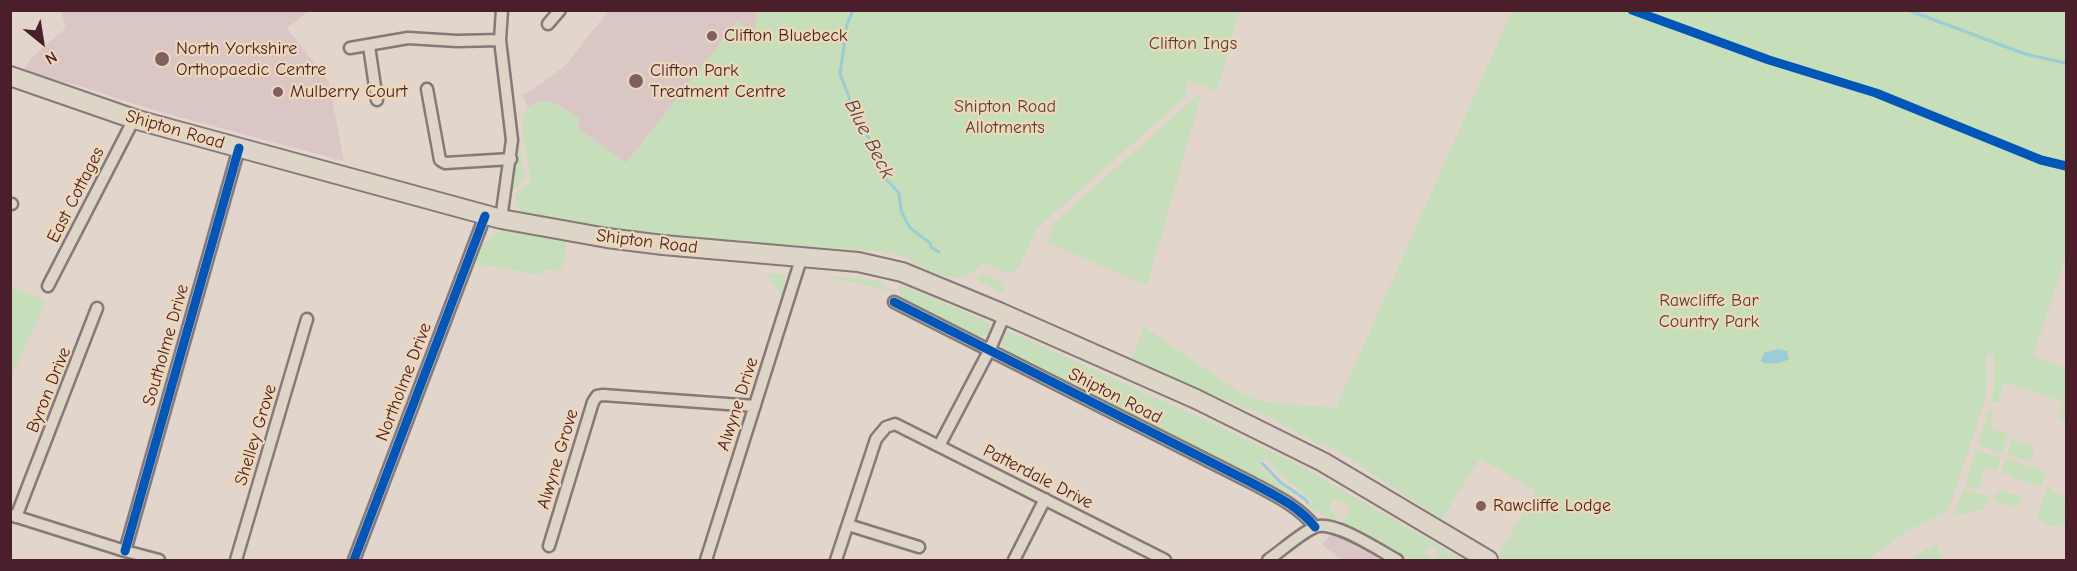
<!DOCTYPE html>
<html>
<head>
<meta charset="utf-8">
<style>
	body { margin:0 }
	#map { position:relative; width:2077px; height:571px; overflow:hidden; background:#e1d5cc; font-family:"Comic Neue",sans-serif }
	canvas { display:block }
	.frame { position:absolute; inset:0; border:12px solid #4a1f2b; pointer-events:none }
	.north { position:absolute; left:12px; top:12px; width:60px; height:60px; -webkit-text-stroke:4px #efd8b7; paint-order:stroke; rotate:150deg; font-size:16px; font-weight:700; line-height:24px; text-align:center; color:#4a1f2b }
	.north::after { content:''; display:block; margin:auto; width:21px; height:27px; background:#4a1f2b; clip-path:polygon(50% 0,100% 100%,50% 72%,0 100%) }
</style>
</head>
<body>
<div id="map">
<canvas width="2077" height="571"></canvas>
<div class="frame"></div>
<div class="north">N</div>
</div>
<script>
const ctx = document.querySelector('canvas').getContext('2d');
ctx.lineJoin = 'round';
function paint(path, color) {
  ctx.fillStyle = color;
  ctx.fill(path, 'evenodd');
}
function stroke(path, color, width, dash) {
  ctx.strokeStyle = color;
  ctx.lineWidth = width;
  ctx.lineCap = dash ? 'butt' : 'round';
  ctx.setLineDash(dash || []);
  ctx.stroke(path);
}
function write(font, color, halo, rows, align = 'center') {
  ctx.font = font + ' "Comic Neue",sans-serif';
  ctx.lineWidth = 4.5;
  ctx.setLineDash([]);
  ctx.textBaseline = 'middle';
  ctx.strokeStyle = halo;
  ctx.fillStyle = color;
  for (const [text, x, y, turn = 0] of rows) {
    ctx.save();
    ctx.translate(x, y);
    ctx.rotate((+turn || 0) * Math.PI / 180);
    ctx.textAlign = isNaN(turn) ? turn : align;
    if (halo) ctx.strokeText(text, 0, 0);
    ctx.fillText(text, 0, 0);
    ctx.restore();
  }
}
paint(new Path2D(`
	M61,11h248l-22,17 42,54 15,79 -194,-52 -73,-24 -56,-12 10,-15 35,-30z
	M608,11h150l-3,20 -18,-9 -111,141 -49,-35 3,-9 -38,-18 -15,6 -4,-12 22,-14 21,-16z
	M1331,534l6,2 44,24h-40l-19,-16z`), '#dac7c5');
paint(new Path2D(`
	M758,11h481l-22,80 -30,-11 -1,16 -149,132 -17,37 -9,9 -28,-12c-20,24 -38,16 -63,4 -4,-2 -7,-6 -12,-8 -8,-4 -18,-5 -27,-7l-236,-15 -90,-14 -33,-11 -6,-8 -1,-10 16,-11c-2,-17 -10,-48 -8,-65 1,-10 15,-18 25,-16 10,2 23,13 33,18l-4,9 49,35 111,-141 18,9z
	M1512,11h554v245l-33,100 33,12v54h-3l-4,-5 5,-15 -60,-20 -6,20h-6l2,-16v-31h-8l1,33 -4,18 -35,105 -43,21 -38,28h-359l-10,-4 38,-65 -56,-33 -38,61 -120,-78 -2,4 -48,-27 -142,-56 14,-35 95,65 25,10 72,6z
	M1197,96h4l-54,190 -100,-44 7,-19z
	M518,132l6,47 -11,11z
	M509,227l57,11v13l-6,20 -16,-1 -2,5 -70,-12 6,-17z
	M766,273l17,1 3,8 -4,14z
	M984,274l19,9 1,7 -3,3 -25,-14 4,-4z
	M824,276l53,4 15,11z
	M900,285l89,37 1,8 -4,5 -9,1 -2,2 -74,-38 -2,-4 2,-5 -3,-1z
	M11,286l35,15 -35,76z
	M1006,332h4l197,89 95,46 162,93h-34l1,-2 4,1 4,-8 -9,-6 -7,7 7,5 -2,3h-19l-67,-35 9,-18 -17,-8 -4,7 2,7 6,3 -3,5 -26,-14 3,-5 -1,-3 -34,-27 -11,-13h-3l-4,4 3,7 37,31 -295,-148 -2,-3 1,-3 -2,-6z
	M1989,409l5,5 -4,14 18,6 -6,19 -24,-8z
	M2012,439l23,8 -5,15 -23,-8z
	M1976,450l25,8 -4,12 -12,-3 -7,22 -12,-4z
	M2006,459l40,13 -5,15 -31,-10 1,-4 -4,-2 -1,4 -5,-1z
	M2047,485l8,8 11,4v26l-5,4 -12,-1 -12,-9 1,-7 2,1z
	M1964,489l25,8 -5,12 -31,7z
	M1999,490l22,7 -4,11 -22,-7 -2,-4 1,-3 4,1z
	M1936,544l8,16h-36z`), '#c6deb9');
paint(new Path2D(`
	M1778,349l9,2 2,8c-7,4 -21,7 -28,2l3,-8z`), '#9acdd6');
stroke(new Path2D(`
	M853,10l-6,15 -7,49 9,23 3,17 18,26 15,38 14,15 2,18 9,17 20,15 2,5 7,4
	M1908,10l117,44 41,9
	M1262,463l18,19 25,17 3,4`), '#9acdd6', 3);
const street = new Path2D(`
	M548,24l12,-14
	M369,46l8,54
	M350,48l58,-10 49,3 43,-1
	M427,89l13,71 5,3 66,-4
	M10,204h2
	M501,219l11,-79 -12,-100 2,-30
	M48,286l86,-167
	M894,302l358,181c24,13 46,23 63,44
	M939,446l50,-95 16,-37
	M11,515l114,36 34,9
	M16,517l81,-209
	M848,525l71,22
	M549,546l44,-144 4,-6 6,-1 152,11
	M125,551l114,-403
	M236,560l71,-241
	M354,560l131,-344
	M706,560l96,-304
	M836,560l40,-121 10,-12 9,-3 270,136
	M1014,560l31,-61
	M1268,560c13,-9 33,-27 47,-33 18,-8 65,24 82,33`);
const primary = new Path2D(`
	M10,76l124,43 367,100 106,19 56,7 195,17 44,10 97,40 197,87 127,63 165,98`);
stroke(street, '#867977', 15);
stroke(primary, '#867977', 22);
stroke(street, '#ded5c9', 10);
stroke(primary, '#ded5c9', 18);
stroke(new Path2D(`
	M1632,10l137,50 107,33 165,67 25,6
	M894,302l358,181c24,13 46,23 63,44
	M125,551l114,-403
	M354,560l131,-344`), '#0057b8', 9);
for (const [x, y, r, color] of [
	[712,36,6,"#7f5f63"],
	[162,59,8,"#7f5f63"],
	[636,81,8,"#7f5f63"],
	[278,92,6,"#7f5f63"],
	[1481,506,6,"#7f5f63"]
]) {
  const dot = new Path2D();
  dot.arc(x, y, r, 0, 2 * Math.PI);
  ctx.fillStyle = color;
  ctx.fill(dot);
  stroke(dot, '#efd8b7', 2);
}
write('18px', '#4a1f2b', '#efd8b7', [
	["Clifton Bluebeck",724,36],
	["North Yorkshire",176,49],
	["Orthopaedic Centre",176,70],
	["Clifton Park",650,71],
	["Treatment Centre",650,92],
	["Mulberry Court",290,92],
	["Rawcliffe Lodge",1493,506]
], 'left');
write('18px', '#593d3e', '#efd8b7', [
	["Clifton Ings",1193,44],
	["Shipton Road",1005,107],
	["Allotments",1005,128],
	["Rawcliffe Bar",1709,301],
	["Country Park",1709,322]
]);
write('18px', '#4a1f2b', '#efd8b7', [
	["Shipton Road",175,130,16],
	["East Cottages",76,195,-63],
	["Shipton Road",647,242,7],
	["Southolme Drive",166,345,-74],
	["Northolme Drive",404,382,-69],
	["Byron Drive",49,390,-68],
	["Shipton Road",1115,396,27],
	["Alwyne Drive",738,404,-72],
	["Shelley Grove",256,435,-73],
	["Alwyne Grove",558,459,-73],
	["Patterdale Drive",1038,477,27]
]);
write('italic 20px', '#54414e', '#efd8b7', [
	["Blue Beck",869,139,63]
]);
</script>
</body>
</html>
